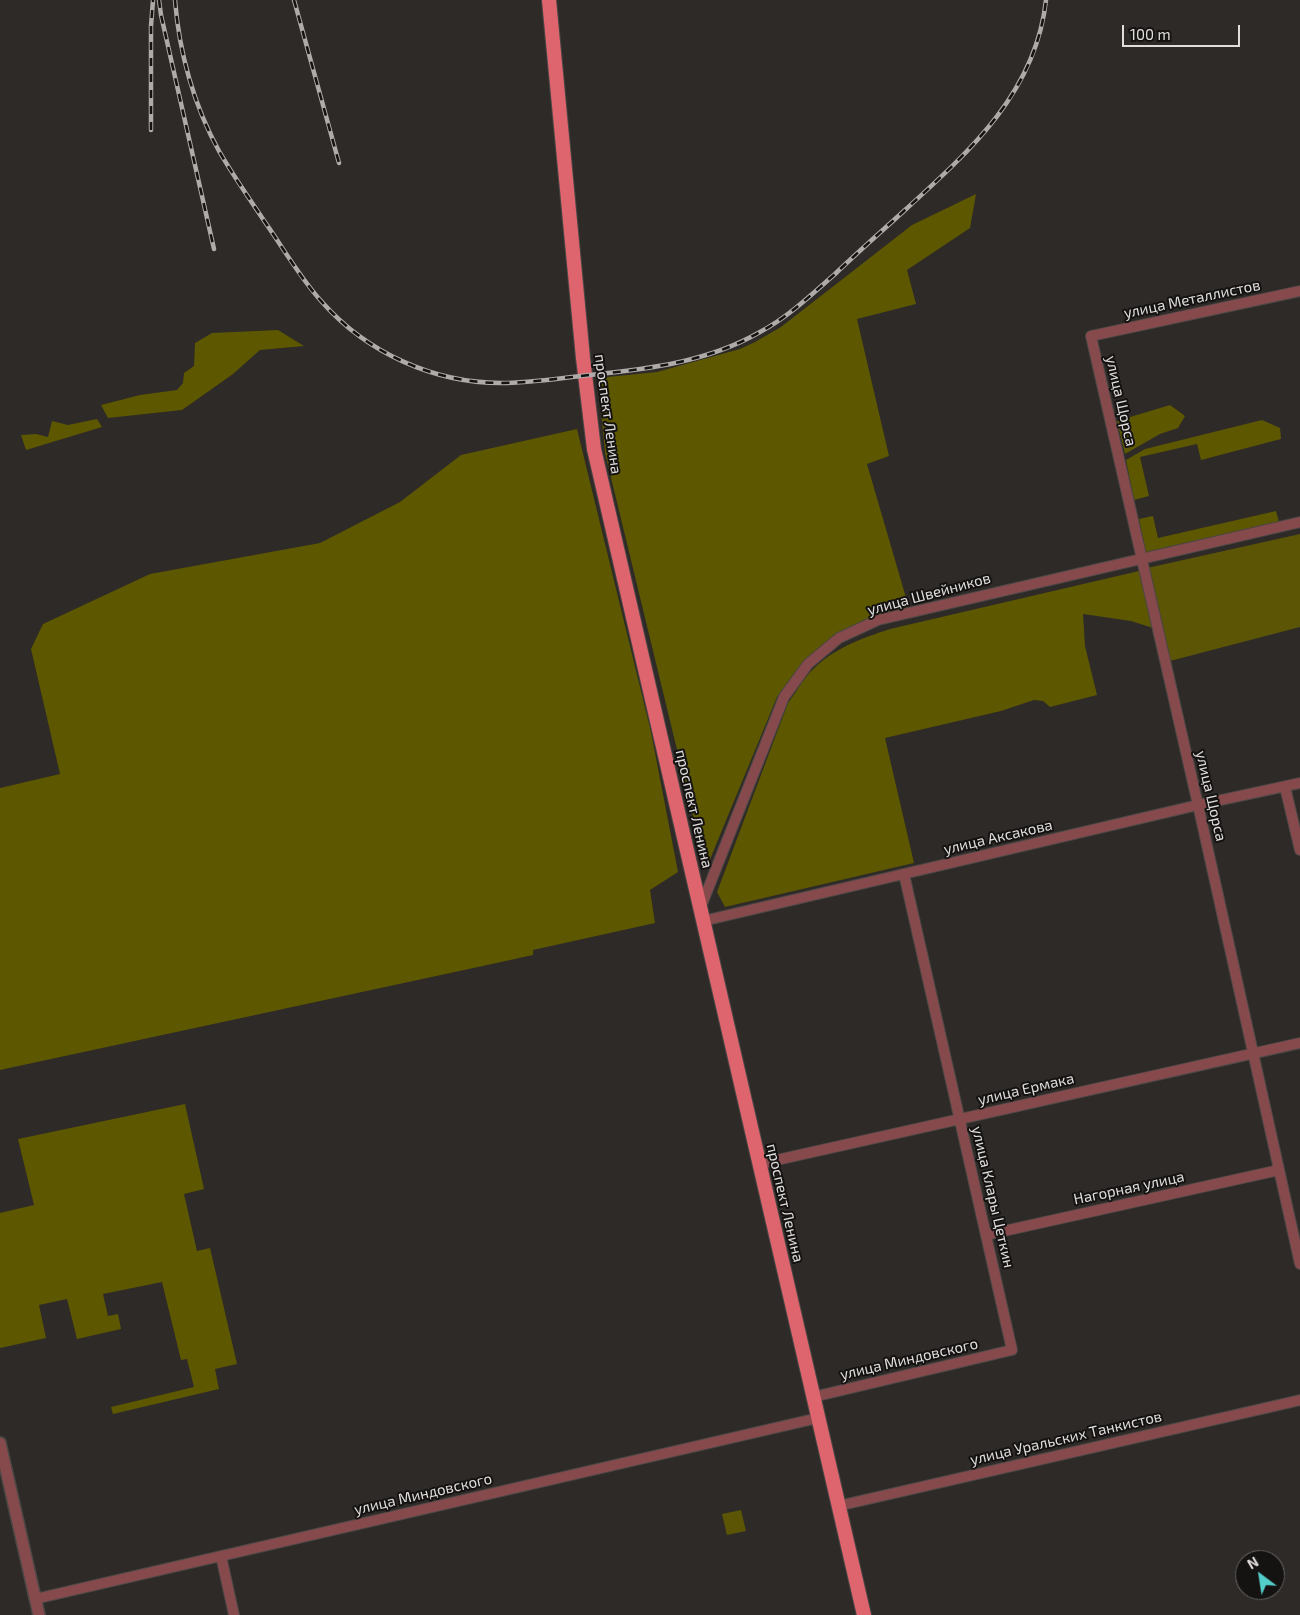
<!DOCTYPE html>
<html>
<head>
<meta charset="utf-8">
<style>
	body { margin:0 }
	#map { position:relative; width:1300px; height:1615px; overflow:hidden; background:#2e2a28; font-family:"Exo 2",sans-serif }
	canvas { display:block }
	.north { position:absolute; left:1235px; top:1550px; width:50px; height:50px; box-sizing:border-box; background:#151312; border:1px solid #666463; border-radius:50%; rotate:329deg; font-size:14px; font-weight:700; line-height:20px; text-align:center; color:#e0dddc }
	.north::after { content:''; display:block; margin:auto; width:18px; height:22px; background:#53cdca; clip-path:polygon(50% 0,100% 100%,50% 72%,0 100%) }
	.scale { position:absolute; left:1122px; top:25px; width:118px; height:22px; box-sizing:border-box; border:2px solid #e0dddc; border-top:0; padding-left:6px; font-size:15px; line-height:18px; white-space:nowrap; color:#e0dddc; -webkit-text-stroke:4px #151312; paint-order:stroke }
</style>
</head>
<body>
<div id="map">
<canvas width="1300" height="1615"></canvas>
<div class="north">N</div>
<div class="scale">100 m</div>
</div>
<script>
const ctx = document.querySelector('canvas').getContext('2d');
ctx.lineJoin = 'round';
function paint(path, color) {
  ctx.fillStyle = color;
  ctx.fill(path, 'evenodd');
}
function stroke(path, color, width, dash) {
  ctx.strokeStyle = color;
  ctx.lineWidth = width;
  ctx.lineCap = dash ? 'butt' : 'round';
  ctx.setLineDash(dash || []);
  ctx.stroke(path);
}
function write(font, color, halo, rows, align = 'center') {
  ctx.font = font + ' "Exo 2",sans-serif';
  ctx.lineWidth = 4;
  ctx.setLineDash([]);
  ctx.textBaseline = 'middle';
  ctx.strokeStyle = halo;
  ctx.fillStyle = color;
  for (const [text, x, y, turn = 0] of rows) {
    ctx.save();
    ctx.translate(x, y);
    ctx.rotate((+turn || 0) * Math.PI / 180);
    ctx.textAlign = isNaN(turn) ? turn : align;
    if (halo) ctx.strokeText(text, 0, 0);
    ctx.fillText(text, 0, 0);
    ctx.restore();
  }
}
paint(new Path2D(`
	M1300,534v93l-130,34 -23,-93z
	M741,1510l5,21 -19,4 -5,-21z`), '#5b5505');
paint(new Path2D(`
	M976,194l-6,34 -63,42 9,34 -59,15 32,137 -22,8 42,144 -49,15 -37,22 -26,25 -20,27 -71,172 -101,-416 -7,-75 59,-6 83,-23 15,-7 26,-15 131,-102z
	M278,330l26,16 -44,4 -27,24 -51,36 -74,8 -7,-13 39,-10 37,-5 6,-7 1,-10 10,-7 1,-23 17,-10z
	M1170,405l15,11 -7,12 -18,6 -35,20 -8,-33z
	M97,419l5,8 -76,23 -5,-15 15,-1 12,3 4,-16 16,4z
	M1262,420l18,8 1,11 -80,21 -4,-16 -57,13 9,39 -15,4 -8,-40 19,-11z
	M577,429l74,303 27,140 -28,18 5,33 -122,27v5l-55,12 -478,103v-282l60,-14 -29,-125 12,-25 107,-50 170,-31 80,-41 61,-47z
	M1276,511l3,11 -133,30 -7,-33 14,-3 5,22z
	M1139,571l14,57 -22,-7 -48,-7 2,32 12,49 -47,12 -7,-6 -9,-1 -33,11 -116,27 29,125 -189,44 -8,-15 71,-189c6,-8 11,-17 18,-26 21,-26 53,-38 84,-48z
	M185,1104l19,85 -20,5 13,57 13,-3 27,116 -22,5 4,20 -106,25 -2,-7 83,-20 -7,-28 -6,1 -19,-78 -59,12 5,22 10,-2 3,15 -44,10 -10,-40 -28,6 7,33 -46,10v-135l34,-8 -16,-66z`), '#5d5700');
const minor = new Path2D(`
	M1300,291l-209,45 107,469 102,459
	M1285,787l15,63
	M700,909l84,-212 24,-33 31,-26 39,-18 422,-98
	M703,921l495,-116 102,-22
	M759,1164l541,-121
	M986,1235l293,-65
	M813,1397l199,-47 -108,-476
	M838,1506l462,-106
	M221,1556l13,59
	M35,1599l783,-181`);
const tertiary = new Path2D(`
	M0,1443l39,172`);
const primary = new Path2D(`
	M549,0l34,358 11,91 270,1166`);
stroke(minor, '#4a4745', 12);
stroke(tertiary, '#4a4745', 14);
stroke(primary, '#4a4745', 16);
stroke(minor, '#864a4d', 10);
stroke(tertiary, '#864a4d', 11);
stroke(primary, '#de646e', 14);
const rail = new Path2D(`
	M159,0l2,15 53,234
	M175,0c4,52 19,106 44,151 15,26 32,50 48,74 18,26 34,54 55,77 45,51 112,81 179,81 30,0 59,-5 89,-8 58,-6 118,-13 170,-43 28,-15 51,-37 75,-58 23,-22 47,-43 70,-64 65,-59 131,-118 141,-210
	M294,0l45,163
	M151,130v-104l2,-26`);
stroke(rail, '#aeaba9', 4.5);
stroke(rail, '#151312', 2.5, [8]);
write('15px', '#e0dddc', '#151312', [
	["улица Металлистов",1192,299,-12],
	["улица Щорса",1121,401,77],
	["проспект Ленина",608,414,82],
	["улица Швейников",929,594,-15],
	["улица Щорса",1211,796,77],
	["проспект Ленина",694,809,77],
	["улица Аксакова",998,837,-13],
	["улица Ермака",1026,1089,-13],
	["Нагорная улица",1129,1188,-12],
	["улица Клары Цеткин",993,1197,77],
	["проспект Ленина",785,1203,77],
	["улица Миндовского",909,1359,-13],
	["улица Уральских Танкистов",1066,1438,-13],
	["улица Миндовского",423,1494,-13]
]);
</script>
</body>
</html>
